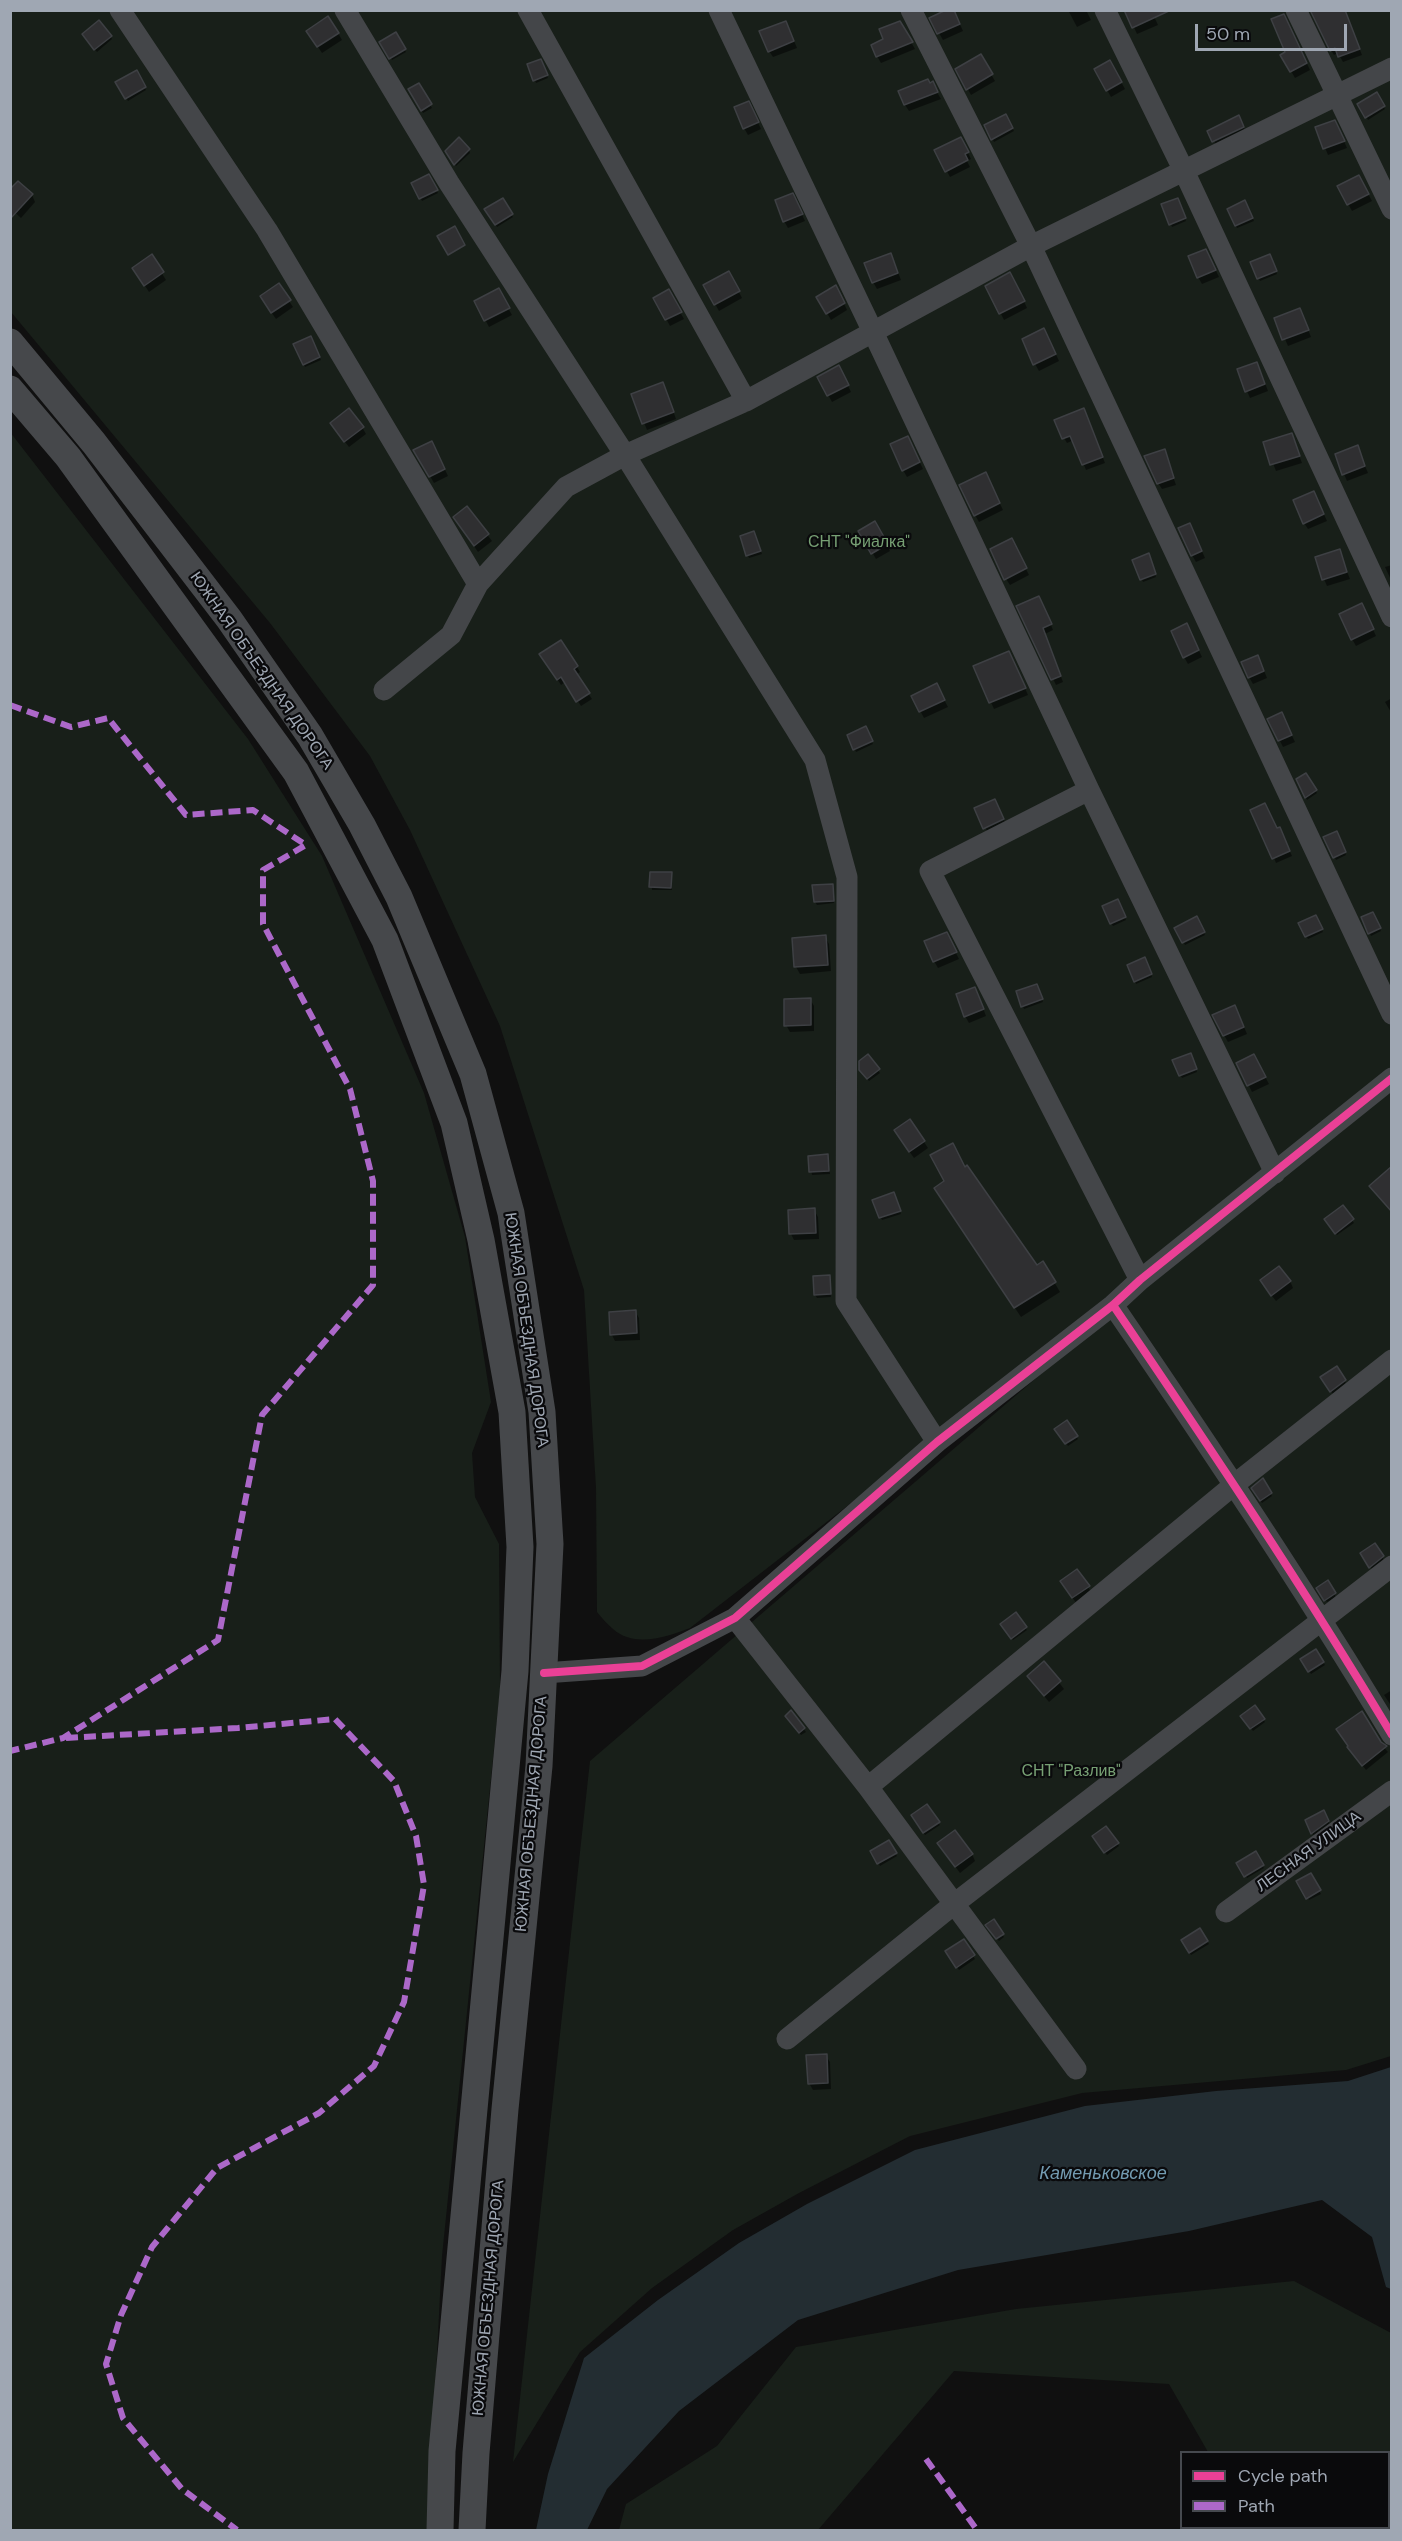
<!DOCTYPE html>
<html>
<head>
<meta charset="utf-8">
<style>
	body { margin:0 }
	#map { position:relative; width:1402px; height:2541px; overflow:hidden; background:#101010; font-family:"DM Sans",sans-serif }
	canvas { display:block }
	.frame { position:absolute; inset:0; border:12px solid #9fa7b3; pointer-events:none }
	.legend { position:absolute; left:1180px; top:2451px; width:210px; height:78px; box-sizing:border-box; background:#0a0a0c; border:2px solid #46494f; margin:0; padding:8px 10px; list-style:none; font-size:18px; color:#9fa7b3 }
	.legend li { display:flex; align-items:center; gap:12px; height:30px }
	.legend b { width:30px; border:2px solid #46494f }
	.scale { position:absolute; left:1195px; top:24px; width:152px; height:27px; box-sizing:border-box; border:3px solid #9fa7b3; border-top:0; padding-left:8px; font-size:18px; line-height:21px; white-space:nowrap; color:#9fa7b3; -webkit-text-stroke:4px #0a0a0c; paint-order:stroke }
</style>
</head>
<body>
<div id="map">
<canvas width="1402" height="2541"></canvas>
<div class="frame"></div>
<ul class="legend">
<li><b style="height:8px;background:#ea4096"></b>Cycle path</li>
<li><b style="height:8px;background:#ac68c9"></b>Path</li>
</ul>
<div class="scale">50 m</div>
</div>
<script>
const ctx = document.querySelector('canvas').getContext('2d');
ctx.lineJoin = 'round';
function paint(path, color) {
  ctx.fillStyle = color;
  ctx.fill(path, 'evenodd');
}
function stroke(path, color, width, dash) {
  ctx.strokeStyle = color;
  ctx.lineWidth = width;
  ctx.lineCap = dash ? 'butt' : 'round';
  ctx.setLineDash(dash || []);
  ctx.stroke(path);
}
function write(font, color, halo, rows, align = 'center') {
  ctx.font = font + ' "DM Sans",sans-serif';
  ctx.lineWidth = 4.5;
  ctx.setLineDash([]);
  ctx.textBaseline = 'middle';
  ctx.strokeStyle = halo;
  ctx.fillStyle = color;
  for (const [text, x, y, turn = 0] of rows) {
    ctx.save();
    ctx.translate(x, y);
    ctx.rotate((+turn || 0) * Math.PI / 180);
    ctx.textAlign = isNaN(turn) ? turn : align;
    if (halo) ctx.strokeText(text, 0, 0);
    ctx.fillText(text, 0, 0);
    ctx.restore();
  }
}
paint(new Path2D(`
	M10,11h1381v2045l-45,14 -264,23 -172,43 -111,57 -66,37 -81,58 -72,64 -67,110 77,-701 671,-576 -571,443c-23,9 -56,20 -77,1 -6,-5 -11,-11 -16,-17l-1,-124 -12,-198 -84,-264 -90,-196 -40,-74 -100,-133 -259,-311z
	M10,432l238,307 74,117 102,237 41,144 26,165 -19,51 3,44 24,47 1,146 -58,566 -14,274h-417z
	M1294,2281l97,52v197h-140l-2,-2h139v-76h-180l-39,-68 -215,-13 -136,159h-199l7,-26 91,-58 79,-99 220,-38z`), '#181f19');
paint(new Path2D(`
	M1391,2067v222l-5,-2 -14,-50 -50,-37 -133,31 -231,39 -160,50 -119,91 -72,78 -20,41h-51l12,-56 36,-116 74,-58 81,-57 68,-39 108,-54 170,-44 131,-15 132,-10z`), '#232d32');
paint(new Path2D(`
	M1068,10h18l5,10 -14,7z
	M1126,10h25l7,15 -21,9z
	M956,16l7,15 -20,9 -12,-21z
	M1287,22l23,48 -15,8 -13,-23 5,-2z
	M900,23l15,26 -34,14 -4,-7 8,-16z
	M1351,27l11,28 -19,7 -5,-9 -4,2 -3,-5z
	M789,29l8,19 -24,9 -4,-6z
	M338,33l4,7 -20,13 -10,-15z
	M396,34l10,18 -14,8 -11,-18z
	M85,37h26l1,2 -15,13z
	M981,57l14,24 -24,14 -14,-26z
	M540,61l8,17 -12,5 -1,-3z
	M1110,62l15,27 -14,8 -15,-27z
	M136,72l10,18 -18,11 -11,-18z
	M932,84l9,15 -32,12 -4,-6z
	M418,85l14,23 -9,5 -13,-23z
	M1376,94l9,15 -17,11 -9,-16z
	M752,110l9,19 -13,6 -4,-7z
	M1005,116l9,15 -20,11 -8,-16z
	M1238,117l9,17 -29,14 -9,-16z
	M1317,128h21l9,20 -19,7z
	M961,139l10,20 -4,2 3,6 -20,10 -14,-26z
	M469,150l1,3 -14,13 -10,-15z
	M428,176l10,17 -16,8 -9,-18z
	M1359,177l13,24 -20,10 -13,-24z
	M32,195l3,7 -14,16 -11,-10z
	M502,200l11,17 -16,10 -11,-17z
	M796,202l9,19 -17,7 -4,-7z
	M1178,202l8,19 -14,6 -1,-3z
	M1245,202l9,19 -17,7 -8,-18z
	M151,256l15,24 -17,12 -11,-17z
	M1210,258l9,19 -17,7 -4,-7z
	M1271,259l6,15 -17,7 -8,-18z
	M894,262l7,18 -24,9 -4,-7z
	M729,273l13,25 -23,13 -14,-25z
	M1014,280l13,28 -23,12 -17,-34z
	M498,290l14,25 -23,12 -13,-25z
	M668,291l16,28 -14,7 -15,-28z
	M839,293l8,17 -16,10 -13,-23z
	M289,301l4,6 -17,12 -11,-16z
	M1300,310l11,27 -23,9 -12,-27z
	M1048,337l11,24 -20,10 -4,-7z
	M310,338l11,22 -16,7 -10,-22z
	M1260,370l8,21 -18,7 -3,-7z
	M842,373l9,19 -19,10 -13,-24z
	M666,391l10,28 -29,11 -14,-35z
	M1086,415l19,48 -19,7 -12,-30 -7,3 -3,-5z
	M362,427l4,7 -17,13 -14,-18z
	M1291,435l11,28 -26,8 -11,-28z
	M911,444l12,25 -16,8 -4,-7z
	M1357,447l11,26 -21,8 -3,-7z
	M435,449l13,27 -14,7 -19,-33z
	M1164,451l12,34 -14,4 -4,-6z
	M989,481l14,29 -24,12 -4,-7z
	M1317,499l10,22 -19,8 -4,-6z
	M467,508l25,33 -14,11 -19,-28z
	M874,523l16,28 -14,8 -16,-28z
	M1193,531l12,27 -9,4 -4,-7z
	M755,535l7,19 -13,4 -8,-21z
	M1015,547l14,28 -19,10 -4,-6z
	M1339,551l11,28 -23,7 -3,-7z
	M1149,558l7,19 -13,5 -9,-22z
	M1392,565v17l-7,-15z
	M1042,603l11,27 -8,4 18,48 -7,3 -38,-79z
	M1365,612l11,24 -20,10 -4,-7z
	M1190,632l12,25 -14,7 -4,-7z
	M1012,659l16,36 -34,14 -19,-42z
	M545,660l32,7 3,5 -4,3 16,24 -11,7 -16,-24 -4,3z
	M1261,663l6,15 -14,6 -4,-7z
	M940,692l8,15 -24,11 -11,-21z
	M1392,698v16l-7,-12z
	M1269,719l16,2 10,21 -12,5z
	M865,728l8,16 -17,8 -7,-17z
	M1305,775l12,18 -10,7 -9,-20z
	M998,807l9,19 -18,9 -13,-26z
	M1277,830l5,4 10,22 -16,7 -2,-5z
	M1338,835l8,20 -10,5 -11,-22z
	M651,873h20l1,17h-20z
	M832,886l2,17 -17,2 -2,-3z
	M1119,904l7,16 -13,6 -2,-3z
	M1374,916l7,15 -10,5 -8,-18z
	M1316,917l7,15 -15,7 -8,-15z
	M1197,918l8,17 -20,10 -9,-17z
	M946,934l13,25 -21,9 -4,-7z
	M825,937l4,7 2,27 -31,3 -4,-7 -2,-28z
	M1146,961l6,16 -16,7 -1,-3z
	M1038,988l5,14 -19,7 -1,-3z
	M978,995l8,21 -17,7 -4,-7z
	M810,999l4,7v25l-24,1 -4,-7z
	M1238,1013l9,21 -19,8 -4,-7z
	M1254,1056l15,28 -17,8 -14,-28z
	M868,1057l12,16 -11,8 -6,-8z
	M1192,1057l5,15 -15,6 -8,-17z
	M910,1121l18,27 -14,10 -15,-21z
	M827,1156l3,18 -18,1 -3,-18z
	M965,1169l72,98 6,-4 17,29 -39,25 -80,-119z
	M895,1197l6,17 -19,6 -8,-19z
	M814,1210l4,7 1,22 -25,1 -3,-6z
	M1352,1220l2,3 -17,12 -10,-13z
	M829,1277l2,20 -14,1 -2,-3z
	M1290,1281l3,7 -17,13 -11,-14z
	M635,1311l4,7 1,22 -25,1 -3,-6z
	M1336,1368l10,15 -13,11 -11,-17z
	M1066,1422l12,17 -10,7 -12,-17z
	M1263,1481l9,15 -10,7 -9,-15z
	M1375,1545l9,15 -12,9 -10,-15z
	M1328,1582l8,15 -9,5 -9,-14z
	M1088,1587l4,6 -15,11 -12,-16z
	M1003,1627l22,1 2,2 -14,10z
	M1316,1651l9,14 -14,9 -9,-14z
	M1044,1663l20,26 -15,13 -21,-26z
	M1392,1690v17l-8,-12z
	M1255,1707l10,15 -12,9 -11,-15z
	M791,1712l15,20 -5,3 -13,-16z
	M1380,1743l8,9 -22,18 -14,-18z
	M927,1806l13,19 -15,10 -12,-19z
	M1324,1812l6,12 -16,12 -7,-16z
	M1106,1828l13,18 -12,9 -13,-18z
	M889,1842l8,14 -17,10 -8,-15z
	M943,1850l29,4 3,7 -15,12z
	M1255,1853l9,15 -17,10 -9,-15z
	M1310,1875l11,19 -12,6 -11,-18z
	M994,1921l10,16 -5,4 -12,-16z
	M1200,1930l9,14 -18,11 -8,-14z
	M964,1941l11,18 -16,11 -12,-18z
	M826,2056l4,6 1,27 -18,1 -4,-7z`), '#0007');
const building = new Path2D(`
	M946,10h8l6,14 -23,10 -8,-16z
	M1124,10h47l-39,18z
	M1310,10h35l15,39 -22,8 -3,-9 -5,3z
	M1284,14l23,49 -17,9 -10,-17 5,-3 -14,-33z
	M328,16l11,17 -22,14 -11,-16z
	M99,20l13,16 -18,14 -12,-16z
	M786,21l8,20 -26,11 -9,-21z
	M900,21l13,21 -37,15 -5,-12 12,-6 -4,-10z
	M396,32l10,17 -17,10 -10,-17z
	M981,54l12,20 -27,16 -11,-21z
	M541,59l7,16 -15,6 -6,-17z
	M1110,60l12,22 -16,9 -12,-22z
	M137,70l9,17 -21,12 -10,-17z
	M928,79l2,4 3,-2 5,11 -34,13 -6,-14z
	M419,83l13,21 -11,7 -13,-22z
	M1377,92l8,14 -20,12 -8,-14z
	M749,101l10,21 -16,7 -9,-22z
	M1006,114l7,14 -22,12 -7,-15z
	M1239,115l5,12 -32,15 -5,-11z
	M1335,120l10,21 -22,8 -8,-22z
	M459,137l11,12 -16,16 -9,-14z
	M961,137l8,15 -4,2 3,6 -23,12 -11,-22z
	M429,174l9,16 -19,9 -8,-16z
	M1359,175l10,19 -22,11 -10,-19z
	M18,181l15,13 -23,25v-30z
	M793,193l10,21 -20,8 -8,-22z
	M503,198l10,16 -18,11 -11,-16z
	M1178,198l8,20 -17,7 -8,-21z
	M1245,200l8,18 -18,8 -8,-17z
	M455,226l10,19 -17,10 -11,-19z
	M1206,249l10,21 -19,8 -9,-22z
	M891,253l7,20 -26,10 -8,-20z
	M152,254l12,18 -20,14 -12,-18z
	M1270,254l7,17 -20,8 -7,-17z
	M729,271l11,20 -26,14 -11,-20z
	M1010,272l15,29 -26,13 -14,-28z
	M279,283l12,17 -20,13 -11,-17z
	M836,285l9,18 -19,11 -10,-17z
	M499,288l11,20 -26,13 -10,-20z
	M669,289l13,23 -17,8 -12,-22z
	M1300,308l9,22 -27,10 -8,-22z
	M1044,328l12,26 -23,11 -11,-26z
	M311,336l9,21 -17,8 -10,-21z
	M1257,362l8,22 -20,8 -8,-23z
	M839,365l10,20 -22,11 -10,-19z
	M663,382l11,30 -32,12 -11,-30z
	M349,408l15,19 -20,15 -14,-19z
	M1084,408l19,49 -21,8 -12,-29 -8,3 -8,-19z
	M1292,433l8,23 -30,9 -7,-23z
	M908,436l12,26 -18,9 -12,-27z
	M432,441l13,28 -16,8 -16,-27z
	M1358,445l7,21 -23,9 -7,-21z
	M1165,449l9,29 -17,6 -13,-28z
	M986,472l14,31 -26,13 -15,-31z
	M1314,491l10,23 -21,10 -10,-24z
	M467,506l22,28 -15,12 -21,-29z
	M875,521l13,23 -17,10 -13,-23z
	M1190,523l12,28 -11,5 -13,-28z
	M754,531l7,20 -15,5 -6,-20z
	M1012,538l15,30 -23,12 -14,-31z
	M1340,549l7,23 -25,8 -7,-23z
	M1149,553l7,21 -16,6 -8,-20z
	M1039,596l13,28 -9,4 18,48 -10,4 -35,-74z
	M1362,603l12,26 -23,11 -12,-26z
	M1187,623l12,27 -16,8 -12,-27z
	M561,640l17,26 -4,3 16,24 -14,9 -15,-25 -4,3 -18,-26z
	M1009,651l17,37 -37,15 -16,-37z
	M1258,655l6,16 -16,7 -7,-16z
	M937,683l8,17 -26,12 -8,-16z
	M1282,712l10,23 -14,6 -11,-22z
	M866,726l7,15 -20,9 -6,-15z
	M1306,773l11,17 -12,8 -9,-19z
	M995,799l9,20 -21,10 -9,-21z
	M1265,803l12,25 3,-1 10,24 -18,8 -22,-49z
	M1337,831l9,21 -13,6 -10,-21z
	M650,872h22l-1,16 -22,-1z
	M833,884l1,17 -20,1 -2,-17z
	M1118,899l8,18 -16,7 -8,-18z
	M1373,912l8,16 -13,6 -7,-17z
	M1316,915l7,14 -18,8 -7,-14z
	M1197,916l8,16 -23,11 -8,-15z
	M947,932l10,20 -24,10 -9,-21z
	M826,935l2,30 -34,2 -2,-29z
	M1145,957l7,17 -18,8 -7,-17z
	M1037,984l6,15 -22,8 -5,-16z
	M975,987l9,22 -20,8 -8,-23z
	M811,998v27l-27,1v-27z
	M1235,1005l9,22 -21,9 -11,-21z
	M1191,1053l6,16 -18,7 -7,-16z
	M868,1054l12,15 -13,10 -8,-9v-9z
	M1254,1054l12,23 -19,9 -11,-23z
	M910,1119l15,22 -16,11 -15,-22z
	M953,1143l12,24 2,-2 70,100 6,-4 13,21 -42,26 -80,-120 10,-7 -14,-26z
	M828,1154l1,17 -20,1 -1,-16z
	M1392,1166v46l-23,-26z
	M894,1192l7,19 -22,7 -7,-18z
	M1343,1205l11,14 -19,15 -11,-15z
	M815,1208l1,25 -27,1 -1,-24z
	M1279,1266l12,15 -20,15 -11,-16z
	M830,1275l1,19 -17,1 -1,-19z
	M636,1310l1,23 -27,2 -1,-23z
	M1337,1366l9,14 -16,12 -10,-15z
	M1067,1420l11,16 -13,8 -11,-15z
	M1263,1478l9,15 -12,8 -9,-13z
	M1375,1543l9,13 -15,12 -9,-15z
	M1077,1569l13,17 -18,12 -12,-17z
	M1328,1580l8,13 -12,8 -8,-13z
	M1016,1612l11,15 -16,12 -11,-15z
	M1316,1649l8,13 -16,10 -8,-13z
	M1044,1661l17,20 -17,15 -17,-20z
	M1255,1705l10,14 -15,10 -10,-13z
	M791,1710l14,18 -6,5 -14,-17z
	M1362,1711l19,31 6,4 -25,20 -15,-19 1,-1 -12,-17z
	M927,1804l13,18 -17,11 -12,-18z
	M1324,1810l5,11 -18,13 -6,-14z
	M1106,1826l13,17 -15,10 -12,-17z
	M955,1830l18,24 -18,13 -18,-24z
	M889,1840l8,13 -20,11 -7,-13z
	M1256,1851l8,14 -20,12 -8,-14z
	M1311,1873l10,17 -15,9 -10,-18z
	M994,1919l10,15 -8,5 -11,-14z
	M1200,1928l8,13 -19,12 -8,-13z
	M964,1939l11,16 -19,13 -11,-17z
	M827,2054l1,29 -20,1 -2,-29z`);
paint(building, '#2f2f31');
stroke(building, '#3e4044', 1.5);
stroke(new Path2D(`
	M120,10l147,220 211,354
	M345,10l104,173 176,272 190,305 32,117 -1,424 91,141
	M528,10l218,391
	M719,10l154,322 216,458 186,383
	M911,10l120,236 361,768
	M1105,10l79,161 208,446
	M1296,10l96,199
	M384,690l67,-55 27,-51 88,-97 59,-32 121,-54 285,-155 361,-178
	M1089,790l-159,81 210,409
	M1113,1305c96,141 191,283 279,430
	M735,1618l133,169 367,-303 157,-124
	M544,1673l98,-7 93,-48 202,-176 176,-137 27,-25 252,-202
	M868,1787l208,282
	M1226,1912l166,-121
	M787,2039l167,-135 438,-338`), '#444649', 21);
stroke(new Path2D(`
	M10,342l84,101 135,176 81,117 52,89 37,72 74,177 38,139 31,199 8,132 -11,222 -34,343 -29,344 -4,77
	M10,389l58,68 228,315 89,168 69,183 27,117 31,172 8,135 -5,124 -73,780 -2,79`), '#46484b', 27);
stroke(new Path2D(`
	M10,705l61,22 37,-9 78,97 67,-5 53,35 -43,25v54l87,165 23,92v104l-111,130 -44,225 -155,98 -53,13
	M66,1738l172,-10 97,-9 59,62 22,55 8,49 -20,117 -30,64 -55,47 -102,55 -65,79 -31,68 -15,49 17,54 59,71 55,41
	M926,2459l51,71`), '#ac68c9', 6, [12, 6]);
stroke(new Path2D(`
	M1113,1305c96,141 191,283 279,430
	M544,1673l98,-7 93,-48 202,-176 176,-137 27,-25 252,-202`), '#ea4096', 8);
write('16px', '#77a074', '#0a0a0c', [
	["СНТ \"Фиалка\"",859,543],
	["СНТ \"Разлив\"",1071,1772]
]);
write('16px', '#9fa7b3', '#0a0a0c', [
	["ЮЖНАЯ ОБЪЕЗДНАЯ ДОРОГА",261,671,55],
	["ЮЖНАЯ ОБЪЕЗДНАЯ ДОРОГА",526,1330,82],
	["ЮЖНАЯ ОБЪЕЗДНАЯ ДОРОГА",532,1814,-85],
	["ЛЕСНАЯ УЛИЦА",1309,1852,-36],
	["ЮЖНАЯ ОБЪЕЗДНАЯ ДОРОГА",489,2298,-85]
]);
write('italic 18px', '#739bb1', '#0a0a0c', [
	["Каменьковское",1103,2174]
]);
</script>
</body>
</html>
